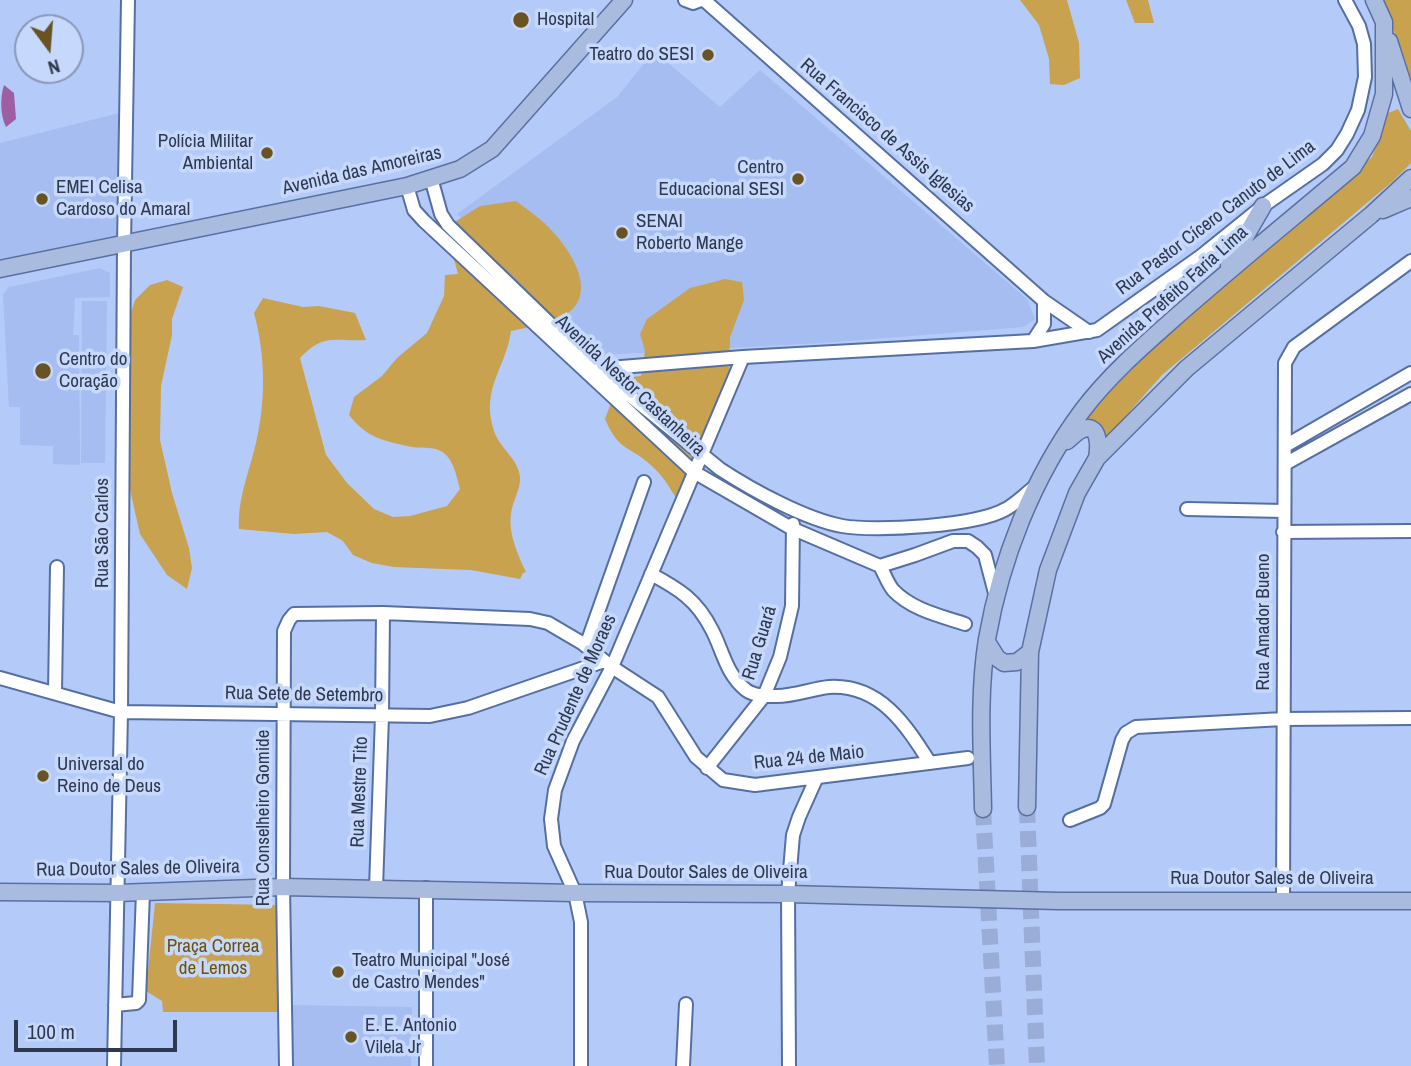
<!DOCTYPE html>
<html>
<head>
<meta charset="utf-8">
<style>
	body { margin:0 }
	#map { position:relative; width:1411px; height:1066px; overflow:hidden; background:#b4caf9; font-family:"Archivo Narrow",sans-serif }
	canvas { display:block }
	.north { position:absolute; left:14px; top:14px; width:70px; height:70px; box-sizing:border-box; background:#c6d8fb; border:2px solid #8998b7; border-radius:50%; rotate:164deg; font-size:19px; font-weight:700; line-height:28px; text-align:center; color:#2e3950 }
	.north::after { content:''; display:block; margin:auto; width:24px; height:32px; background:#695322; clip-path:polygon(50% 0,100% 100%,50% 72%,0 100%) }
	.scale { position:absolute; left:14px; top:1020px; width:163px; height:32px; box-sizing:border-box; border:4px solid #2e3950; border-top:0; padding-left:9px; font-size:21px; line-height:24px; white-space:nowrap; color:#2e3950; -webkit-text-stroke:5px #c6d8fb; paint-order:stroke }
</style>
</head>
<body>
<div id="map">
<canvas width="1411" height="1066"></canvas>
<div class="north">N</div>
<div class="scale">100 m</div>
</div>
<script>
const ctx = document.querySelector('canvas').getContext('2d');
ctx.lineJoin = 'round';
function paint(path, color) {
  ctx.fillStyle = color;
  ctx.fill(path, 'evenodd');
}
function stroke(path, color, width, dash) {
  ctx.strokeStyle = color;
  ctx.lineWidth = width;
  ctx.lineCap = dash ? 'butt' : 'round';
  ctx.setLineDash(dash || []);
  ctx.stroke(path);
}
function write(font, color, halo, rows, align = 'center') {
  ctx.font = font + ' "Archivo Narrow",sans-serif';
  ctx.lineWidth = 7;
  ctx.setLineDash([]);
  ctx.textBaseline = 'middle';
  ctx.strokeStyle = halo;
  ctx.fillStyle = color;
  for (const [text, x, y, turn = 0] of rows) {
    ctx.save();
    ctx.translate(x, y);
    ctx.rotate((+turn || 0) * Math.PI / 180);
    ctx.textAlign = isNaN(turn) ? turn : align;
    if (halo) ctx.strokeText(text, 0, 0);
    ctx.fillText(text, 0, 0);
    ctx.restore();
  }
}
paint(new Path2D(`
	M654,51l66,56 40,-37 267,229 8,20 -11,8 -201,16 -220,12 -146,-141 160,-117z
	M119,113l-3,131 -113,19 -3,-4v-116z
	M100,268l10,5v24l-35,1 -2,37h6l1,130 -27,-1v-18l-33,-1v-38h-11l-6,-112 6,-8z
	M82,301h25l-2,162h-24z
	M289,1005l123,2 -1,59h-121z`), '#a5bdf0');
paint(new Path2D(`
	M1020,0h47l12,43 1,35 -16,7 -14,-1 -1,-25 -10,-34z
	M1126,0h22l6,23h-19z
	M1381,0h30v79l-9,-28z
	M1398,109l13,22v32l-18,18 -231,194 -38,43 -18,25 -24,-26 38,-43 252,-217 16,-44z
	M516,201c9,7 18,13 26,20 22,19 59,68 26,92 -15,11 -39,14 -57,18 -5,37 -31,58 -17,100 6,18 24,27 26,46 1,12 -8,25 -9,37 -3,19 7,41 15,58l-3,1 -3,6 -49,-9 -77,-3 -22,-4 -19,-8 -10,-14 -16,-9 -33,2 -55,-5c-2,-31 12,-61 18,-91 9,-40 8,-85 -3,-125l9,-15 40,9 16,-1 36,7 11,27c-32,2 -41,-8 -66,18l26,97 21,28 27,26 19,8 17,-1 37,-10 13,-17c-3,-10 -5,-23 -12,-32 -10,-12 -23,-8 -36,-10 -28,-6 -45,-9 -63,-32l5,-18 28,-21 15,-18 30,-25 17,-37 1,-21 13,-1 -9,-33 1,-16 30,-19z
	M725,279l17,3 2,18 -14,37 -1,35h7l-56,132c-8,-12 -15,-26 -26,-36 -23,-23 -34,-14 -49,-49l6,-16 24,-15 -13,-10 19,-2 4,-25 -5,-17 7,-15 43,-31z
	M167,280l16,7 -11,32v16l-11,51 -1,54 12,53 17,55 3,20 -5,21 -20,-14 -27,-41 -12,-53 -3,-149 10,-32 15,-15z
	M155,903l124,2v107h-116l-1,-11 -16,-10z`), '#c8a24f');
paint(new Path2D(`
	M4,85l10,8 2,26 -10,8c-6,-12 -6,-29 -2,-42z`), '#9d5fa1');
stroke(new Path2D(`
	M1027,807l10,259
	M983,809l14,257`), '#99add7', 16, [16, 8]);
const minor = new Path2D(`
	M685,0l8,3 8,-3
	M704,0l340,301 45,31
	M431,178l10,36 7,11 149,144 123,100c32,21 85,50 122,57 33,6 135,0 164,-17 11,-6 20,-16 30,-23
	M407,186l7,24 10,11 270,251 97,56 89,38 35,-11 38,-14h15l9,6 8,8 11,42
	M1033,341l11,-17v-23
	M597,369l146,-12 290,-16 64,-11 104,-74 62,-50 60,-42 14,-14 10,-16 11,-24 7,-33 -1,-33 -5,-18 -14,-26
	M1285,446l126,-73
	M1285,464l126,-70
	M1187,509l97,2
	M1283,532l128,-1
	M880,566c4,7 8,18 13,24 19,20 48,26 72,34
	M651,574c28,15 46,26 61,56 11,21 14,44 34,60 8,6 20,6 31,6 17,0 34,-7 52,-9 51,-3 77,38 101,76
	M586,646l58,-164
	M0,678l121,34 309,4 38,-8 136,-47
	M55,692l2,-125
	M707,768l57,-72 16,-39 12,-51 1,-82
	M1070,820l30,-12 4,-4 18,-64 4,-7 10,-6 147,-8 128,-1
	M376,888l6,-172 1,-103
	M426,888v178
	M1283,900l2,-537 9,-16 117,-86
	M115,1005l21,-2 3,-3 4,-108
	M114,1066l7,-354 3,-467 4,-245
	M286,1066l-3,-179 1,-256 5,-11 5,-6 89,-1 147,6 18,4 34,20 30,24 46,30 38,60 27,23 32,5 213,-27
	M581,1066v-144l-6,-29 -21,-47 -3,-27 4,-29 18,-49 39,-74 131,-310
	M683,1066l3,-62
	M789,1066l-1,-172 5,-59 6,-18 17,-38`);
const major = new Path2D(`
	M1389,41l22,68
	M1383,210l28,-12
	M1229,265l34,-59
	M0,269l407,-83 53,-17 32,-20 132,-149
	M1067,441c4,-3 9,-9 14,-11 19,-9 18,17 16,28
	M987,642l10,16 7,5 13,-1 13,-10
	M1027,807l3,-155 18,-82 29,-77 20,-35 90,-90 184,-153 40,-37
	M983,809c-1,-56 -5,-114 4,-170 14,-80 46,-162 95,-228 27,-36 63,-67 97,-97 57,-50 116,-98 174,-147l19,-31 12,-42v-72l-10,-22
	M0,892l117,1 166,-6 292,6 213,1 271,7h352`);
stroke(minor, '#566fa3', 16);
stroke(major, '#5a70a0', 19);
stroke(minor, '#fff', 12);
stroke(major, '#aabbe0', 16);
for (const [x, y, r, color] of [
	[521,20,9,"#695322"],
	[708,55,7,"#695322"],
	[267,153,7,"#695322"],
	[798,179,7,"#695322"],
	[42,199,7,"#695322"],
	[622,233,7,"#695322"],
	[43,371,9,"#695322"],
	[43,776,7,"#695322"],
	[338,972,7,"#695322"],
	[351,1037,7,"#695322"]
]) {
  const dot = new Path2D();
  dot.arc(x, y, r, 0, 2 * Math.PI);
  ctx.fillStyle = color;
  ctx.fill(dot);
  stroke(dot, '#c6d8fb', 2.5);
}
write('19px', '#2e3950', '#c6d8fb', [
	["Hospital",537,20],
	["Teatro do SESI",694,55,"right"],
	["Polícia Militar",253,142,"right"],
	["Ambiental",253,164,"right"],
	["Centro",784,168,"right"],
	["Educacional SESI",784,190,"right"],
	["EMEI Celisa",56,188],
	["Cardoso do Amaral",56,210],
	["SENAI",636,222],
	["Roberto Mange",636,244],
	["Centro do",59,360],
	["Coração",59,382],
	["Universal do",57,765],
	["Reino de Deus",57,787],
	["Teatro Municipal \"José",352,961],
	["de Castro Mendes\"",352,983],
	["E. E. Antonio",365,1026],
	["Vilela Jr",365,1048]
], 'left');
write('19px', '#2e3950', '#c6d8fb', [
	["Rua Francisco de Assis Iglesias",887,136,41],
	["Avenida das Amoreiras",362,171,-13],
	["Rua Pastor Cícero Canuto de Lima",1216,218,-37],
	["Avenida Prefeito Faria Lima",1173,295,-42],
	["Avenida Nestor Castanheira",630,386,43],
	["Rua São Carlos",103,533,-90],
	["Rua Amador Bueno",1264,622,-90],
	["Rua Guará",760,643,-73],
	["Rua Sete de Setembro",304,695,1],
	["Rua Prudente de Moraes",576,695,-66],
	["Rua 24 de Maio",809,758,-6],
	["Rua Mestre Tito",360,792,-88],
	["Rua Conselheiro Gomide",264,818,-90],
	["Rua Doutor Sales de Oliveira",138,869,-1],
	["Rua Doutor Sales de Oliveira",706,873],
	["Rua Doutor Sales de Oliveira",1272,879]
]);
write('19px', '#6d5105', '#c6d8fb', [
	["Praça Correa",213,947],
	["de Lemos",213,969]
]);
</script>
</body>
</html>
